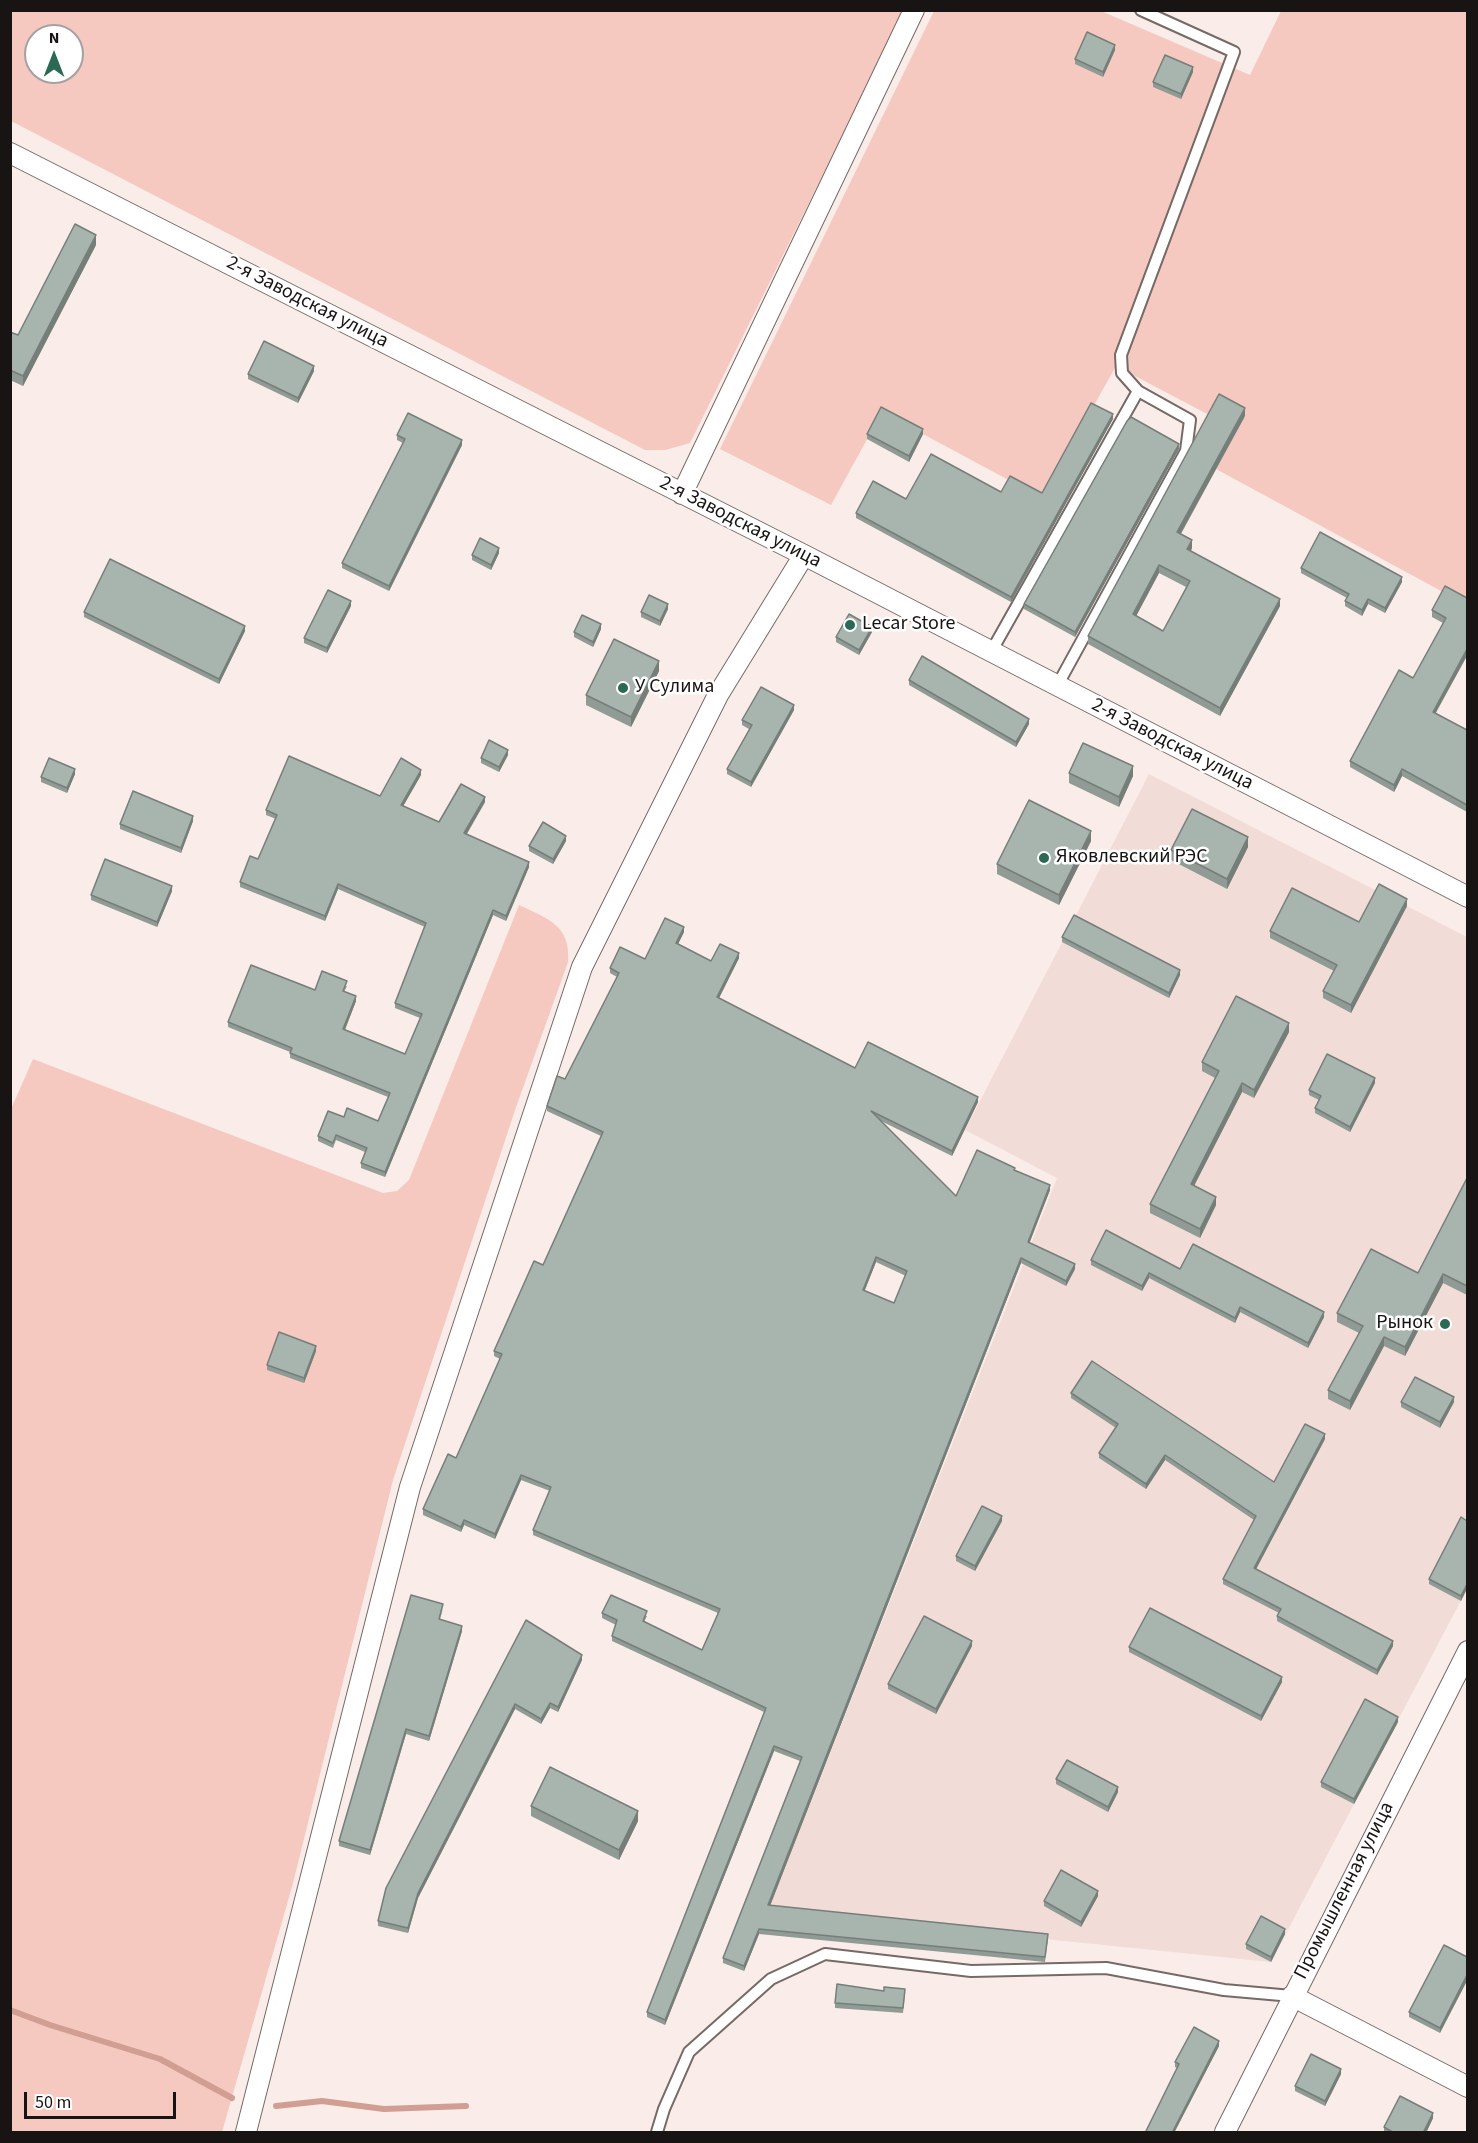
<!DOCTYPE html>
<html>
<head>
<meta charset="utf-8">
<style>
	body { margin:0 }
	#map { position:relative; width:1478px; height:2143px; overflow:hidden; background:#faece9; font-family:"Source Sans 3",sans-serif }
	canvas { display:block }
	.frame { position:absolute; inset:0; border:12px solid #181413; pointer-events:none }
	.north { position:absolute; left:24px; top:24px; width:60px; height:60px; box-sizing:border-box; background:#fff; border:2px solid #a3a1a1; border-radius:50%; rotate:0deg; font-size:16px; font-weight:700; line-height:24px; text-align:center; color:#181413 }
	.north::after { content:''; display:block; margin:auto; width:21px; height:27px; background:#2c6954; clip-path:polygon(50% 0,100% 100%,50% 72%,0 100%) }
	.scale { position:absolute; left:24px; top:2092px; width:152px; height:27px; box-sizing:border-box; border:3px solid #181413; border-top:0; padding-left:8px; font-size:18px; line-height:21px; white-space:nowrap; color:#181413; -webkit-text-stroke:4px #fff; paint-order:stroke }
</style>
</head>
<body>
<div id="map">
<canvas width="1478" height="2143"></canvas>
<div class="frame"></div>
<div class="north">N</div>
<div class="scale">50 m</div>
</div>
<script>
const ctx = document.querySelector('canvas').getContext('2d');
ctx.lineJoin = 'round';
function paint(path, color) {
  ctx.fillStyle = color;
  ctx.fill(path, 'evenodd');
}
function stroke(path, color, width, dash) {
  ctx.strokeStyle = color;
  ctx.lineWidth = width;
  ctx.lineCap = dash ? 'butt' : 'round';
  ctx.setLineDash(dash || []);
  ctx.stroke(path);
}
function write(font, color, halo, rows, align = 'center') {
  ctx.font = font + ' "Source Sans 3",sans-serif';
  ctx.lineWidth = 5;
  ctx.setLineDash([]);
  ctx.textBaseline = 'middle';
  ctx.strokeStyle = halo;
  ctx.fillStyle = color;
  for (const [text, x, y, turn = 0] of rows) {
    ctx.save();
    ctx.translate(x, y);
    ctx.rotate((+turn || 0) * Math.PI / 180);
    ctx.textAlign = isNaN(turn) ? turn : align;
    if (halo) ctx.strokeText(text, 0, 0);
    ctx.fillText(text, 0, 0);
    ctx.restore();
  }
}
paint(new Path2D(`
	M1149,774l318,163v652l-196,373 -503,-51 289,-733 -92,-48z`), '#f2dcd7');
paint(new Path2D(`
	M10,11h894l-214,432 -25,7h-20l-634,-329zM36,36h36v36h-36z
	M934,11h167l149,64 31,-64h186v594l-251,-136 28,-53h-33l-95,-50 -74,132 -160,-86 -51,93 -111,-56z
	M519,905c29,14 52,20 49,57l-53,148 -122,370 -100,403 -71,249h-211v-1023l22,-50 350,134 14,-2 12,-11z`), '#f5c9bf');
stroke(new Path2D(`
	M10,2010l40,15 110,34 72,39
	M276,2106l46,-5 62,8 82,-3`), '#d09e93', 6);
const service = new Path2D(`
	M991,652l147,-261
	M1057,686l129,-235 4,-31 -52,-29 -16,-18 -1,-18 113,-303 -93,-42
	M657,2132l7,-23 25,-57 82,-73 54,-25 146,17 135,-3 118,22 68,6`);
const minor = new Path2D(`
	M10,153l794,402 664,342
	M682,494l232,-484
	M1292,1996l176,91
	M246,2132l164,-645 172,-520 136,-272 86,-140
	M1225,2132l243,-481`);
stroke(service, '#766a67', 14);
stroke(minor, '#766a67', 22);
stroke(service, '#fff', 10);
stroke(minor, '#fff', 20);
paint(new Path2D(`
	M1115,50l-12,27 -28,-13v-5z
	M1193,72l-12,27 -28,-12v-5z
	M96,245l-73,141 -13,-6v-48l8,3z
	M314,371l-16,32 -50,-24v-5z
	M1245,416l-64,118 11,14 -1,3 89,55 -60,110 -132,-72v-8zM1159,573l27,14 -23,44 -27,-15z
	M1113,419l-102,183 -155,-84v-5l50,-14 95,-7 41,1z
	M867,434h56l-14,28 -42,-23z
	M397,435l65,10 -73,146 -47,-23v-5l61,-120 -6,-3z
	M1179,449l-104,188 -51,-28v-5z
	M499,553l-8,17 -19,-10v-5z
	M1301,568l101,14 -17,31 -17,-9 -6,12 -17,-10v-5l2,-3 -46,-25z
	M1467,598l-31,115 31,17v82l-65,-36 -8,16 -44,-25v-6l63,-83 30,-55 -11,-6v-7z
	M351,606l-24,47 -23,-10v-5z
	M668,609l-8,17 -19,-9v-5z
	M84,612l161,19 -26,53 -135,-67z
	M601,629l-8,18 -19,-10v-5z
	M872,632l-13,23 -23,-13v-5z
	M659,671l-28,56 -45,-22v-10z
	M909,680l120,44 -13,23 -107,-62z
	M794,710l-43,77 -24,-13v-5l22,-40 -7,-4v-5z
	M508,755l-9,17 -18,-9v-5z
	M1069,773l64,3 -14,31 -50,-24z
	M75,774l-8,19 -26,-11v-5z
	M421,775l-18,31 36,16 46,-20 -18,32 62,33 -23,54 -13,-6 -108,262 -24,-9v-5l4,-11 -29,-12 -3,8 -15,-7v-5l26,-19 34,4 10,-24 -98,-39v-6l-62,-25v-5l87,-32 32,-4 -3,6 12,9 -11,29 60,24 15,-36 -25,-10v-5l30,-76 -87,-38 -13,32 -85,-34v-5l18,-23 18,-40 -10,-4v-5l114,-14z
	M193,821l-12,32 -61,-24v-5z
	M566,841l-13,23 -24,-13v-5z
	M1091,841l-32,64 -62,-31v-10z
	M1248,847l-21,42 -56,-29v-10z
	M172,891l-15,36 -66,-27v-5z
	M1407,906l-56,107 -28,-15v-7l11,-20 -64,-33v-7l89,-9z
	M684,932l-6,12 33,17 28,-3 -20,40 136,70 123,34 -26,54 -71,-35 75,75 59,-25 35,19 -21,52 46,27 -9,17 -45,-23 -251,643 278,33 -3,23 -286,-28 -15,37 -21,-8v-5l77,-197 -26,-10 -109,274 -18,-8v-5l117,-300 -152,-71v-5l4,-11 -14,-7v-5l45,3 -3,6 58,28 16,-37 -185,-78v-5l17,-39 -29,-11 -26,59 -31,-14 -3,7 -38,-17v-6l33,-51 44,-99 -6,-3v-5l49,-86 58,-129 -54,-25v-5l18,-27 52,-102 -7,-4v-5l35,-9zM876,1262l30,14 -12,27 -30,-12z
	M1062,937l118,38 -11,23 -107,-56z
	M1289,1032l-35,66 -12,-6 -48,93 22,20 -16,33 -50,-25v-9l65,-126 -13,-7v-9z
	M1375,1083l-25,49 -35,-19v-5l4,-8 -10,-5v-5z
	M1467,1178v117l-24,-12 -38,73 -21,-10 -34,64 -22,-11v-9l31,-57 -22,-11v-9l81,-40z
	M1091,1260l89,9 144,48 -16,31 -68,-36 -5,11 -86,-45 -7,13 -51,-26z
	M316,1351l-12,32 -37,-13v-5z
	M1071,1393l203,89 51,-43 -69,130 137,77 -16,29 -100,-54v-5l2,-3 -56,-29v-5l31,-59 -89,-60 -19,29 -47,-31v-5l17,-25 -45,-30z
	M1401,1402h53l-14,26 -39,-21z
	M1002,1521l-27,50 -19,-10v-5z
	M1467,1521l-6,80 -32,-17v-5z
	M443,1609l-3,10 22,12 -33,110 -23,-7 -36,121 -31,-9v-5z
	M526,1620l56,40 -24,52 -8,-4 -9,16 -26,-15 -97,189 -10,35 -30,-7v-5z
	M972,1646l-36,68 -48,-25v-5z
	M1129,1647l153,35 -21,39 -132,-69z
	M1398,1722l-44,82 -33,-17v-5z
	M1056,1779l62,13 -10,20 -52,-28z
	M531,1806l107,15 -19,39 -88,-44z
	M1098,1896l-17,31 -37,-21v-5z
	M1285,1934l-14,28 -25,-13v-5z
	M1444,1945l-4,88 -31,-16v-5z
	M884,1991l21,3 -2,19 -68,-5v-5z
	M1219,2046l-45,87h-29l32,-65 -2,-1v-5z
	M1341,2074l-16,32 -30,-15v-5z
	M1433,2118l-7,15 -42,-1v-5z`), '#909b96');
paint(new Path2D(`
	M1115,45v5l-12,27v-5z
	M1193,67v5l-12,27v-5z
	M96,235v10l-73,141v-10z
	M314,366v5l-16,32v-5z
	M1245,408v8l-68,124v-8z
	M1113,414v5l-102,183v-5z
	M923,429v5l-14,28v-6z
	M462,440v5l-73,146v-5z
	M1179,444v5l-104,188v-5z
	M1192,540v8l-5,9v-8z
	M499,548v5l-8,17v-5z
	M1159,565v8l-26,49v-8z
	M1402,577v5l-17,31v-5z
	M1280,599v7l-60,110v-8z
	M1368,599v5l-6,12v-6z
	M351,601v5l-24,47v-5z
	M668,604v5l-8,17v-5z
	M601,624v5l-8,18v-5z
	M245,626v5l-26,53v-5z
	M872,627v5l-13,23v-5z
	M1467,649v7l-34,62v-6z
	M659,661v10l-28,56v-10z
	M794,705v5l-43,77v-5z
	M1029,719v5l-13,23v-5z
	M508,750v5l-9,17v-5z
	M1133,766v10l-14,31v-10z
	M75,769v5l-8,19v-5z
	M1402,769v7l-8,16v-7z
	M421,770v5l-20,35v-5z
	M485,797v5l-21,36v-5z
	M193,816v5l-12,32v-5z
	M1091,831v10l-32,64v-10z
	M566,836v5l-13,23v-5z
	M1248,837v10l-21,42v-10z
	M529,862v5l-23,54v-5z
	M338,884v5l-13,32v-5z
	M172,886v5l-15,36v-5z
	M1407,899v7l-56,107v-8z
	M493,910v5l-108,262v-5z
	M684,927v5l-8,16v-5z
	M739,953v5l-22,44v-5z
	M1180,970v5l-11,23v-5z
	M356,996v5l-13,33v-5z
	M1289,1023v9l-35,66v-8z
	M1375,1078v5l-25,49v-5z
	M1242,1083v9l-51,100v-8z
	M978,1097v5l-26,54v-5z
	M1050,1185v5l-22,57v-5z
	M1216,1197v8l-16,33v-9z
	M876,1257v5l-13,33v-5z
	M1021,1258v5l-253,648v-6z
	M1075,1264v5l-9,17v-5z
	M1149,1273v5l-7,13v-5z
	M1443,1274v9l-38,73v-9z
	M1240,1307v5l-5,11v-5z
	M1324,1312v5l-16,31v-5z
	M1384,1337v9l-34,64v-9z
	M316,1346v5l-12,32v-5z
	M1454,1397v5l-14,26v-6z
	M1325,1434v5l-71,134v-5z
	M1165,1455v5l-19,29v-5z
	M521,1475v5l-26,59v-5z
	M1002,1516v5l-27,50v-5z
	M464,1520v5l-3,7v-5z
	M1467,1584v5l-6,12v-5z
	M462,1626v5l-33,110v-5z
	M972,1641v5l-36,68v-5z
	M1393,1641v5l-16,29v-5z
	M582,1655v5l-24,52v-5z
	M1282,1677v5l-21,39v-5z
	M550,1703v5l-9,16v-5z
	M515,1704v5l-97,189 -10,35v-5l10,-35z
	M1398,1717v5l-44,82v-5z
	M406,1729v5l-36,121v-5z
	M774,1746v5l-109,274v-5z
	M1118,1787v5l-10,20v-5z
	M638,1811v10l-19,39v-10z
	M1098,1891v5l-17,31v-5z
	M759,1929v5l-15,37v-5z
	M1285,1929v5l-14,28v-5z
	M1467,1975v6l-27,52v-5z
	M1219,2041v5l-45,87h-2z
	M1341,2069v5l-16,32v-5z
	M1433,2113v5l-7,15h-3z`), '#767e7a');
const building = new Path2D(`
	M1087,32l28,13 -12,27 -28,-13z
	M1165,55l28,12 -12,27 -28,-12z
	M75,224l21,11 -73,141 -13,-6v-38l8,3z
	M264,341l50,25 -16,32 -50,-24z
	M1219,394l26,14 -68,124 15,8 -5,9 93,50 -60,109 -132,-72zM1159,565l31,16 -27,50 -30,-17z
	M1091,403l22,11 -102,183 -155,-84 17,-32 33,18 25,-45 70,38 9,-16 32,17z
	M881,407l42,22 -14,27 -42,-22z
	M408,413l54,27 -73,146 -47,-23 63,-124 -8,-4z
	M1131,417l48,27 -104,188 -51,-28 103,-183z
	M1320,532l82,45 -17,31 -17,-9 -6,11 -17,-9 4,-7 -48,-26z
	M480,538l19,10 -8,17 -19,-10z
	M110,559l135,67 -26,53 -135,-67z
	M1445,586l22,12v51l-34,63 34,18v75l-65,-36 -8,16 -44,-24 49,-91 14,8 33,-60 -14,-8z
	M328,590l23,11 -24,47 -23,-10z
	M649,595l19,9 -8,17 -19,-9z
	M849,614l23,13 -13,23 -23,-13z
	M582,615l19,9 -8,18 -19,-10z
	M614,639l45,22 -28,56 -45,-22z
	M922,656l107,63 -13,23 -107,-62z
	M761,687l33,18 -43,77 -24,-13 25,-44 -10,-5z
	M489,740l19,10 -9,17 -18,-9z
	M1083,743l50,23 -14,31 -50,-24z
	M289,756l91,40 21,-38 20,12 -20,35 38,17 22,-38 24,13 -21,36 65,29 -23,54 -13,-6 -108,262 -24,-9 6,-15 -31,-13 -3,8 -15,-7 10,-25 16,6 3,-9 31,13 12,-28 -100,-40 2,-5 -64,-26 23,-57 64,25 7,-19 25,10 -4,10 13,5 -13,33 62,25 17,-40 -27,-11 31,-80 -88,-39 -13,32 -85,-34 10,-26 8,3 19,-44 -11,-5z
	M49,758l26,11 -8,19 -26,-11z
	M133,791l60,25 -12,32 -61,-24z
	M1029,800l62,31 -32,64 -62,-31z
	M1192,809l56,28 -21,42 -56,-29z
	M543,822l23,14 -13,23 -24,-13z
	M105,859l67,27 -15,36 -66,-27z
	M1379,884l28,15 -56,106 -28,-14 14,-26 -67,-34 22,-43 67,34z
	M1074,915l106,55 -11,23 -107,-56z
	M665,918l19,9 -8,16 35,18 9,-17 19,9 -22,44 138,71 13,-26 110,55 -26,54 -81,-40 85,85 21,-46 38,18 -1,2 36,15 -22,57 47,22 -9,17 -45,-23 -253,647 280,29 -3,23 -286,-28 -15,37 -21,-8 79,-201 -28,-11 -109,274 -18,-8 119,-304 -154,-72 5,-16 -15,-7 9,-18 36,16 -4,10 59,29 18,-41 -187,-79 18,-43 -30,-12 -26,59 -31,-14 -3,7 -38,-18 25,-55 8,4 46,-104 -8,-3 40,-90 9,4 60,-133 -56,-26 10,-30 8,3 54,-106 -9,-5 10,-21 25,12zM876,1257l31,14 -13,32 -31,-13z
	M1236,996l53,27 -35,67 -12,-7 -51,101 25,13 -16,32 -50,-25 69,-133 -17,-9z
	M1327,1054l48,24 -25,49 -35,-19 6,-12 -12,-6z
	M1467,1178v108l-24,-12 -38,73 -21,-10 -34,64 -22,-11 35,-64 -26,-13 34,-64 47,24z
	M1106,1230l74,39 13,-25 131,68 -16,31 -68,-36 -5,11 -86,-45 -7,13 -51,-26z
	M279,1332l37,14 -12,32 -37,-13z
	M1092,1361l182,121 31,-58 20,10 -71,134 139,73 -16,29 -100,-54 4,-7 -58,-30 33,-63 -91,-61 -19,29 -47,-31 19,-29 -47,-31z
	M1415,1377l39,20 -14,25 -39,-20z
	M982,1506l20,10 -27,50 -19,-10z
	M1461,1517l6,4v63l-6,12 -32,-17z
	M411,1595l32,9 -4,15 23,7 -33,110 -23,-7 -36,121 -31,-9z
	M1150,1608l132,69 -21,39 -132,-69z
	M924,1616l48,25 -36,68 -48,-25z
	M526,1620l56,35 -24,52 -8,-4 -9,16 -26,-15 -97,189 -10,35 -30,-7 8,-33z
	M1365,1699l33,18 -44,82 -33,-17z
	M1067,1760l51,27 -10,20 -52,-28z
	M550,1767l88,44 -19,39 -88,-44z
	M1061,1870l37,21 -17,31 -37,-21z
	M1261,1916l24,13 -14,28 -25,-13z
	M1444,1945l23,12v18l-27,53 -31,-16z
	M837,1984l47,7v-4l21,2 -2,19 -68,-5z
	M1194,2027l25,14 -47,92h-27l34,-69 -4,-2z
	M1311,2054l30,15 -16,32 -30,-15z
	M1400,2096l33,17 -10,20h-29l-10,-6z`);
paint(building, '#a8b4ae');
stroke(building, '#767e7a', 1.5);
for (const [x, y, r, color] of [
	[850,625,6,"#2c6954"],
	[623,688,6,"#2c6954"],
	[1044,858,6,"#2c6954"],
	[1445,1324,6,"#2c6954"]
]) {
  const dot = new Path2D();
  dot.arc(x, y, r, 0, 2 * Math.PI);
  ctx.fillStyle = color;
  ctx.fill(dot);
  stroke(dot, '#fff', 2);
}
write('20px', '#181413', '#fff', [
	["2-я Заводская улица",307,303,27],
	["2-я Заводская улица",740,523,27],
	["2-я Заводская улица",1172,745,27],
	["Промышленная улица",1345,1891,-63]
]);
write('20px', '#181413', '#fff', [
	["Lecar Store",862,625],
	["У Сулима",635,688],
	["Яковлевский РЭС",1056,858],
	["Рынок",1433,1324,"right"]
], 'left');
</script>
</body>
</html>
